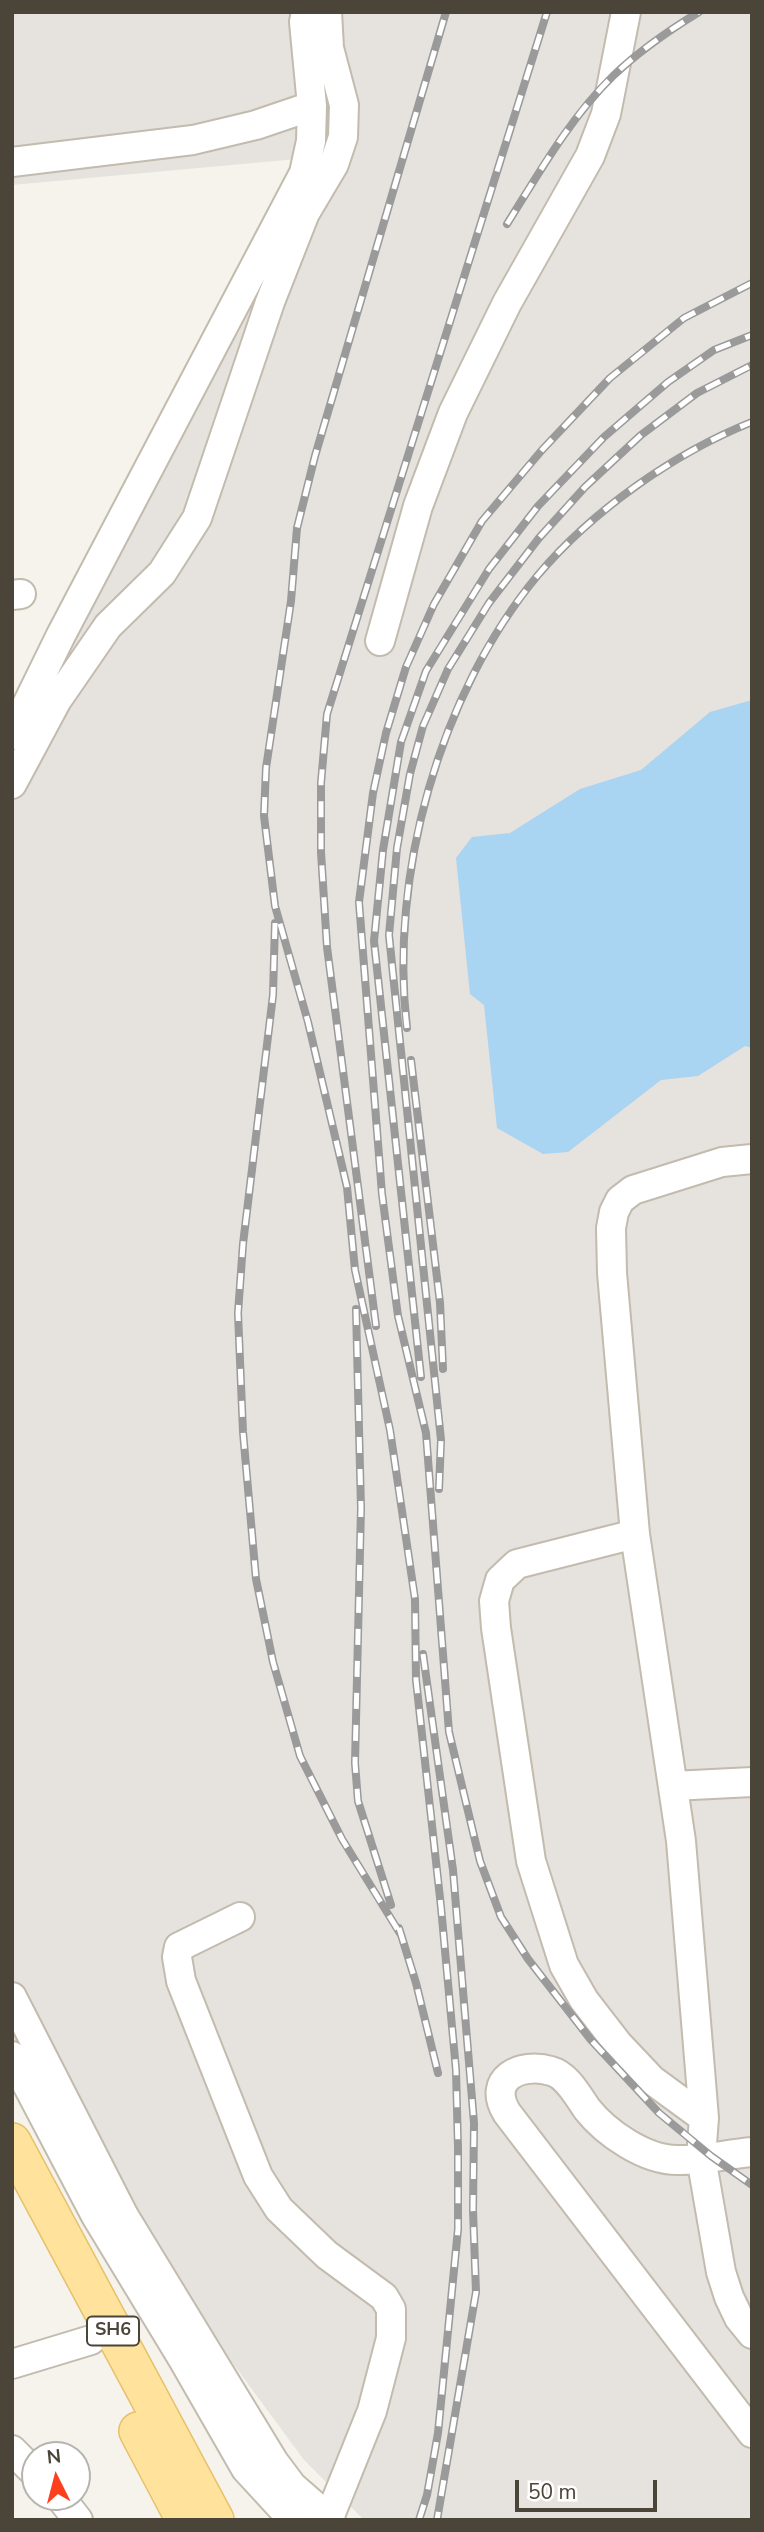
<!DOCTYPE html>
<html>
<head>
<meta charset="utf-8">
<style>
	body { margin:0 }
	#map { position:relative; width:764px; height:2532px; overflow:hidden; background:#f6f3ec; font-family:"Nunito Sans",sans-serif }
	canvas { display:block }
	.frame { position:absolute; inset:0; border:14px solid #4b4439; pointer-events:none }
	.north { position:absolute; left:21px; top:2441px; width:70px; height:70px; box-sizing:border-box; background:#fff; border:2px solid #b7b4b0; border-radius:50%; rotate:354deg; font-size:19px; font-weight:700; line-height:28px; text-align:center; color:#4b4439 }
	.north::after { content:''; display:block; margin:auto; width:24px; height:32px; background:#fc3f1d; clip-path:polygon(50% 0,100% 100%,50% 72%,0 100%) }
	.scale { position:absolute; left:515px; top:2480px; width:142px; height:32px; box-sizing:border-box; border:4px solid #4b4439; border-top:0; padding-left:9px; font-size:21px; line-height:24px; white-space:nowrap; color:#4b4439; -webkit-text-stroke:5px #fff; paint-order:stroke }
</style>
</head>
<body>
<div id="map">
<canvas width="764" height="2532"></canvas>
<div class="frame"></div>
<div class="north">N</div>
<div class="scale">50 m</div>
</div>
<script>
const ctx = document.querySelector('canvas').getContext('2d');
ctx.lineJoin = 'round';
function paint(path, color) {
  ctx.fillStyle = color;
  ctx.fill(path, 'evenodd');
}
function stroke(path, color, width, dash) {
  ctx.strokeStyle = color;
  ctx.lineWidth = width;
  ctx.lineCap = dash ? 'butt' : 'round';
  ctx.setLineDash(dash || []);
  ctx.stroke(path);
}
function write(font, color, halo, rows, align = 'center') {
  ctx.font = font + ' "Nunito Sans",sans-serif';
  ctx.lineWidth = 5;
  ctx.setLineDash([]);
  ctx.textBaseline = 'middle';
  ctx.strokeStyle = halo;
  ctx.fillStyle = color;
  for (const [text, x, y, turn = 0] of rows) {
    ctx.save();
    ctx.translate(x, y);
    ctx.rotate((+turn || 0) * Math.PI / 180);
    ctx.textAlign = isNaN(turn) ? turn : align;
    if (halo) ctx.strokeText(text, 0, 0);
    ctx.fillText(text, 0, 0);
    ctx.restore();
  }
}
paint(new Path2D(`
	M12,12h740v2508h-388l-60,-60 -228,-310 -64,-103v-1336l296,-553 -296,27z`), '#e6e2dd');
paint(new Path2D(`
	M752,700v348l-7,-2 -47,30 -37,4 -93,72 -25,2 -46,-26 -13,-123 -14,-11 -14,-136 16,-21 38,-4 70,-44 61,-19 69,-58z`), '#a9d4f2');
const minor = new Path2D(`
	M12,162l181,-22 63,-15 56,-19
	M12,595l9,-1
	M380,641l38,-135 35,-93 54,-110 83,-147 16,-42 20,-102
	M12,735l49,-100 243,-462 7,-32 1,-35 -8,-84 2,-10
	M12,784l45,-84 51,-74 54,-53 35,-55 73,-216 35,-89 29,-49 9,-27 1,-32 -15,-57 -2,-36
	M752,1159l-30,3 -89,28 -13,10 -6,12 -3,16 1,45 23,261 46,307 23,277 -3,39 20,115 8,25 10,21 13,16
	M635,1534l-118,30 -17,16 -6,21 2,27 35,233 33,104 20,35 34,44 34,36 52,38
	M673,1786l79,-4
	M240,1917l-61,30 -2,10 4,24 77,195 21,33 48,46 57,42 7,12v29l-19,73 -43,107
	M12,1997l112,219 150,246 18,24 39,34
	M12,2056l84,160 88,145 62,108 47,51
	M752,2152c-25,2 -50,9 -75,8 -32,0 -71,-27 -90,-51 -9,-13 -20,-34 -36,-38 -31,-9 -65,8 -44,42l245,320
	M12,2364l79,-24
	M12,2450l23,23
	M60,2497l18,23`);
const major = new Path2D(`
	M12,2142l203,378
	M138,2431l47,89`);
stroke(minor, '#c2bbae', 32);
stroke(major, '#e6c16a', 40);
stroke(minor, '#fff', 28);
stroke(major, '#ffe39c', 37);
const rail = new Path2D(`
	M507,224c32,-51 63,-106 106,-148 26,-25 55,-45 86,-64
	M752,283l-68,35 -74,60 -68,72 -60,71 -48,83 -28,63 -20,66 -13,60 -14,109 23,292 16,122 28,117 23,299 31,129 21,56 27,42 63,81 68,73 52,43 41,29
	M275,923l-2,72 -30,249 -5,69 5,119 13,147 17,83 27,94 42,83 59,96
	M407,1028c-18,-152 32,-334 131,-453 54,-64 136,-122 214,-153
	M411,1060l29,243 3,66
	M356,1309l5,199 -6,255 3,38 33,104
	M376,1326l-49,-379 -6,-95v-69l6,-69 220,-702
	M421,1377l-47,-436 9,-91 18,-108 25,-71 63,-102 49,-63 66,-69 64,-55 46,-32 38,-15
	M439,1489l2,-49 -52,-505 8,-87 13,-74 13,-48 25,-57 41,-66 50,-65 46,-51 56,-52 56,-42 55,-28
	M423,1654l30,216 21,253 -1,87 3,82 -39,228
	M399,1928l17,55 22,90
	M419,2520l8,-25 11,-62 20,-204v-81l-2,-78 -15,-163 -25,-227 -1,-81 -25,-169 -35,-160 -8,-83 -39,-165 -33,-116 -11,-90 2,-48 25,-167 6,-73 18,-72 131,-444`);
stroke(rail, '#9a9a9a', 8);
stroke(rail, '#fff', 5, [16]);
for (const [x, y, w] of [
	[113,2331,52]
]) {
  const box = new Path2D();
  box.roundRect(x - w / 2, y - 14.5, w, 29, 5);
  ctx.fillStyle = '#fff';
  ctx.fill(box);
  stroke(box, '#4b4439', 2);
}
write('bold 18px', '#4b4439', null, [
	["SH6",113,2331]
]);
</script>
</body>
</html>
